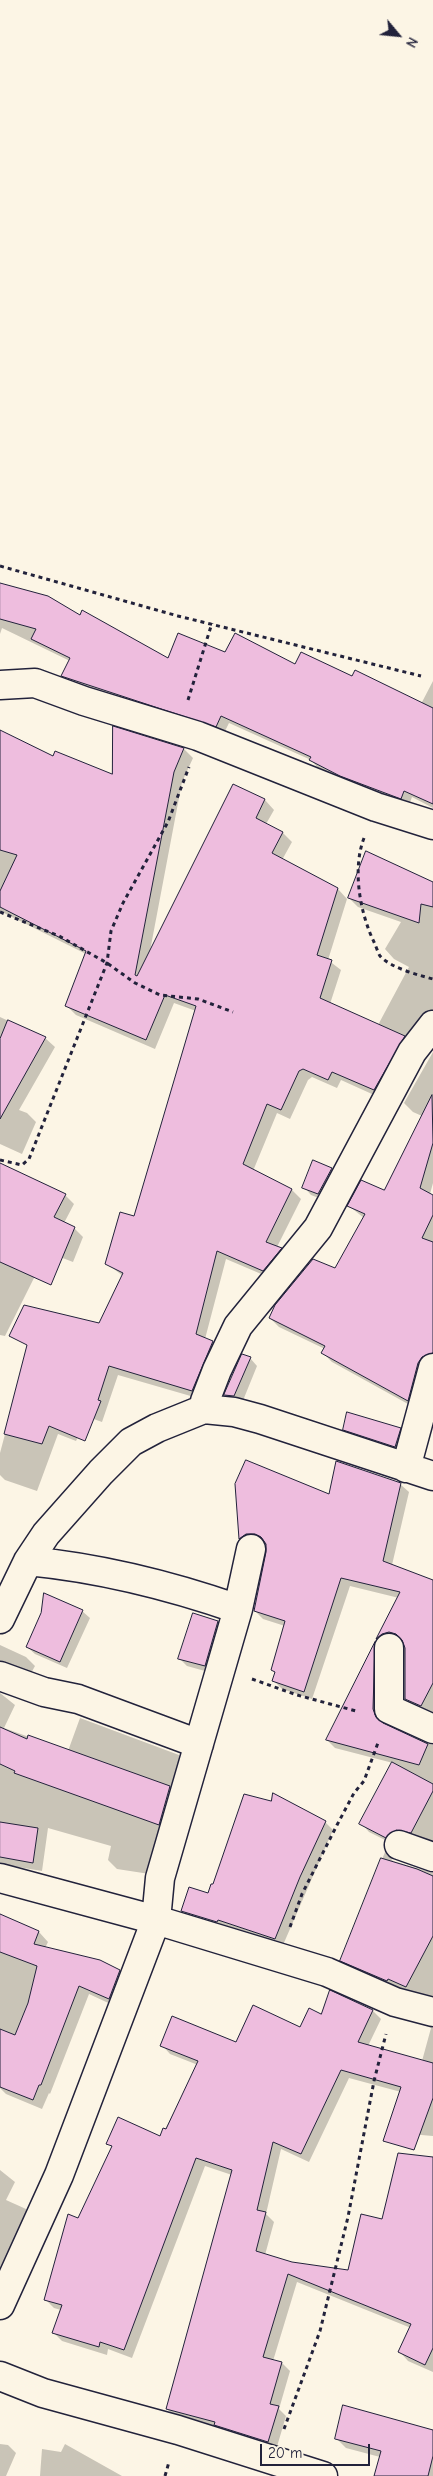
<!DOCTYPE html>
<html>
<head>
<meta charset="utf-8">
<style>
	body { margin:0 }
	#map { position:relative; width:433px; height:2476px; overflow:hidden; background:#fcf5e5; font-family:"Comic Neue",sans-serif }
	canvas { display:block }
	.north { position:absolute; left:373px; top:10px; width:50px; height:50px; -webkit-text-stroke:4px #fcf5e5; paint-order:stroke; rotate:118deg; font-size:14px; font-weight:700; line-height:20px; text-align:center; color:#22223b }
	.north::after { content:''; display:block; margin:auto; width:18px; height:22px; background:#22223b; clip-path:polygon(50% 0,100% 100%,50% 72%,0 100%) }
	.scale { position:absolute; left:260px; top:2444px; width:110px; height:22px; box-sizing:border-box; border:2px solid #22223b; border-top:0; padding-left:6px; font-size:15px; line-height:18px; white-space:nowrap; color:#22223b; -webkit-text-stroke:4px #fcf5e5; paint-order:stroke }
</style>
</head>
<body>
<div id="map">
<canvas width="433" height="2476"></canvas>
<div class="north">N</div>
<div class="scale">20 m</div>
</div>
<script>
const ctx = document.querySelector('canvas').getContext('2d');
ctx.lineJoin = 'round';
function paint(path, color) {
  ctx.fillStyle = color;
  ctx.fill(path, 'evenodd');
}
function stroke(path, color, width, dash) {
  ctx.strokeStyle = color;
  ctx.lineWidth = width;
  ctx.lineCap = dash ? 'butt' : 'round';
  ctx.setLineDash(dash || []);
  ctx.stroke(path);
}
paint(new Path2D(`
	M0,585l81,32 88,43 57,-6 69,11 58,13 68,26 12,-23v127l-21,-11 -3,8 -61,-22 -30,-15 -7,-8 -82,-37 -5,10 -154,-50 -8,-7 8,-15 -68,-33 -2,6z
	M114,728l70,21 9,9 -11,24 -32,169 84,-166 31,15 9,10 -8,14 17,9 9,9 -10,18 56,29 9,10 -19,61 13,10 -11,34 48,21 31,-58 -15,-8 -9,-10 16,-27 -43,-15 -9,-9 84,-14v138l-50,77 -42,-19 -4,8 -25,-11 -4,3 -18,39 -13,-6 -24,58 39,19 9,9 -24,48 13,11 -17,21 -47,-20 -21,80 8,4 9,9 -21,47 -83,-24 -16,47 -14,-5 -12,24 -18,-7 -21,57 -32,-11 -5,-5v-22l38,-143 62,14 23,-48 -17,-13 29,-45 61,-207 -22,-8 -19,46 -79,-34 -9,-9 19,-52 -86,-43v-180l53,26 60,19z
	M0,1017l45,21 10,9 -36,63 8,3 9,9 -14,32 -22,-10z
	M433,1052v131l-3,11 3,2v169l-16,44 -85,-47 -9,-9 2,-4 -46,-22 -9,-9 65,-49 29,-51 -15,-12 35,-15 38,-75 -9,-4 -9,-9z
	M314,1162l17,7 8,8 -13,24 -15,-6 -7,-8z
	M65,1195l9,9 -10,19 10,5 9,9 -10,25 -26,-10 -42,84 -5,-1v-130z
	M250,1358l7,8 -15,37 -9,-1 -8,-7z
	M400,1429l7,8 -4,17 -51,-17 -7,-7z
	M236,1484l94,11 70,-11 9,8 -17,73 41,16v135l-19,-9 -8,-9 -2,-56 -5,-2 -14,7 -7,-8 21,-41 -49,-12 -38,113 -30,-10 -8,-8 2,-7 -4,-4 13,-44 -22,-7 -8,-8 12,-67 -4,-3 -9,1 -6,4 -8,-8z
	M82,1611l8,7 -23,50 -32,-14 -8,-7 15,-34z
	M217,1622l8,8 -13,43 -25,-7 -7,-7z
	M375,1644l8,8 -2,66 2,7 50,20v100h-38l-26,-13 -8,-9 32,-60 -58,-15 -8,-8z
	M0,1645l26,12 9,9 -5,9 -30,-3z
	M0,1693l15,12 -11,23 64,23 12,-33 99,37 9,9 -32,111 -39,-6 -9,-9 3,-14 -63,-18 -6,43 -42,-7z
	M325,1822l8,8 -50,115 -58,-19v3l-35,-11 -7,-7z
	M385,1852l8,9 40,12v127l-37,-13 -1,2 -45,-20 -8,-8z
	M0,1916l39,16 9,10 -3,6 75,23 9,9 -10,28 -30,-14 -39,100 -1,-1 -7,16 -36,-15 -6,-6z
	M373,2011l8,8 -13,27 54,15 9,-33h2v108l-35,-3 3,-41 -52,-14 -40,84 -28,-13 -15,65 8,8 -9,33 27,8 57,8 34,-50 16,-68 34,9v210l-25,-11 -8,-9 11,-24 -114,-46 -24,79 9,2 8,8 -11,38 7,7 -10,34 -52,-17 -5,-5 -44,-11 -8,-8 65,-234 -27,-9 -73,192 -24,-9 -1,6 -45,-14 -8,-8 7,-23 -7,-2 -9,-9 33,-79 35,-72 -5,-5 53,-6 37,-72 -28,-11 -8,-9 75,-2 63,-14 22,-13z
	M0,2170l15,12 -9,18 20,9 9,10 -35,69z
	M433,2431v45h-58l5,-19 -34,-9 -10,-10z
	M0,2444l8,1 8,8 -10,23h-6z
	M65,2444l57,32h-82l2,-27 19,3z`), '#0003');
const building = new Path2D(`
	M0,583l48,13 32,19 2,-5 86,48 10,-25 47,19 10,-19 60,31 6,-12 51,24 3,-6 78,38v96l-29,-13 -3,8 -61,-23 -31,-16 2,-3 -90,-41 -5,11 -155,-51 9,-18 -39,-19 5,-10 -36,-10z
	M113,726l71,22 -10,24 -39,203 2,1 96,-192 32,15 -9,19 27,14 -11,21 66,35 -21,67 15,5 -12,38 85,38 -31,54 -42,-18 -4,8 -25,-11 -4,2 -18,39 -14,-6 -24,60 49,25 -26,53 16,6 -19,23 -46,-20 -21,83 17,7 -21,50 -83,-25 -11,34 3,1 -16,40 -36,-15 -7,18 -38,-10 23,-89 -18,-9 15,-31 75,18 24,-50 -18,-9 15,-52 14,4 62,-210 -31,-11 -19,45 -81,-34 21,-55 -86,-44v-16l17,-36 -17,-5v-120l53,26 2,-5 57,23z
	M366,851l67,31v25l-12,-3 -2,19 -71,-25z
	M8,1020l38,17 -46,82v-80z
	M432,1095l1,48 -13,45 13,7v20l-11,23 11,4v111l-11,4 -4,6 -10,38 -87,-48 4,-7 -56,-28 6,-13 38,-46 22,9 30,-54 -18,-8 14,-26 23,10z
	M313,1160l19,8 -14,26 -16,-6z
	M0,1163l66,31 -12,23 21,10 -24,58 -51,-23z
	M242,1354l9,3 -17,39 -10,-1z
	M347,1412l54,16 -6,19 -52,-17z
	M246,1460l83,34 7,-33 65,22 -18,78 50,19v103l-12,23 -16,-7v-51l-3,-8 -6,-6 -7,-2 -7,2 -6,5 24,-47 -59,-14 -37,114 -32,-11 3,-9 -4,-2 14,-49 -31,-10 12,-59v-8l-5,-7 -6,-3h-9l-7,5 -4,-55z
	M44,1593l39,17 -23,52 -34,-15 15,-34z
	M193,1613l25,8 -13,45 -27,-7z
	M375,1642l-2,67 3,8 7,6 45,21 -9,21 -93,-25z
	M0,1727l27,12 1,-4 142,51 -11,39 -145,-52 1,-2 -15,-7z
	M392,1762l41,22v7l-22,42 -15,-3 -10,8 -27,-14z
	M273,1793l53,28 -26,56 -25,62 -57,-19 -1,2 -36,-11 8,-24 19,6 3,-9h2l31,-90 27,7z
	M0,1822l38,6 -5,35 -33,-6z
	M381,1858l36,11 16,7v60l-27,51 -18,-8 -1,2 -47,-20z
	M0,1914l39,17 -5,13 66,16 20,10 -11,29 -30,-13 -38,99h-2l-6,15 -33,-13v-58l15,6 13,-32 9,-37 -37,-14z
	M330,1990l43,20 -15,32 75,21v35l-19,52 -31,-9 18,-54 -60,-17 -40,84 -28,-12 -16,68 9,2 -10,39 36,11 56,8 13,-56 21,5 16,-66 35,4v191l-8,17 -27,-13 13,-28 -123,-50 -25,83 19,5 -12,42 9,2 -11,36 -54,-17 1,-3 -49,-13 66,-239 -36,-12 -72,192 -24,-8 -1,5 -47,-14 10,-28 -18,-5 24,-86 10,4 34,-72 -6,-2 12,-27 42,19 3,-8 3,1 32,-68 -38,-15 12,-30 64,26 17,-37 47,22 9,-19 12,6z
	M343,2405l90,25v26l-5,20h-54l7,-25 -46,-12z`);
paint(building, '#eebdde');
stroke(building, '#22223b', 1);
const minor = new Path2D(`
	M0,685l35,-2 49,18 114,35 178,71 57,18
	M204,1409l30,3 26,7 173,57
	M406,1468l27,-100
	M28,1561c72,7 141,24 210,48
	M0,1619l28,-58 18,-27 55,-62 30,-30 26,-14 47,-19 1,-8 12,-31 21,-44 80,-98 94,-176 21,-27
	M389,1648v61l44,20
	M0,1676l44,16 34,7 121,45
	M399,1845l34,12
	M0,1878l156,42 171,52 68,30 38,10
	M0,2305l59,-130 97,-255 4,-42 78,-269 13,-60
	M0,2376l43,17 135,37 145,46`);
stroke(minor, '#22223b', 31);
stroke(new Path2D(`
	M0,566l178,50 243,60
	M188,700l24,-77
	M364,838c-12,31 -4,75 10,104 2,4 4,11 6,14 11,12 38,19 53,23
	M0,912l59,24 48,27 28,20 25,12 38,4 35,13
	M0,1160l22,5 7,-6 78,-196 4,-32 12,-28 45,-81 21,-55
	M252,1679l45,16 59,16
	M290,1927l12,-33 35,-69 17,-32 10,-12 15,-41
	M284,2429l36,-98 28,-114 26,-136 12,-47
	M165,2476l4,-14`), '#22223b', 3, [4, 4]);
stroke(minor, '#fcf5e5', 28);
</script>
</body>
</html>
